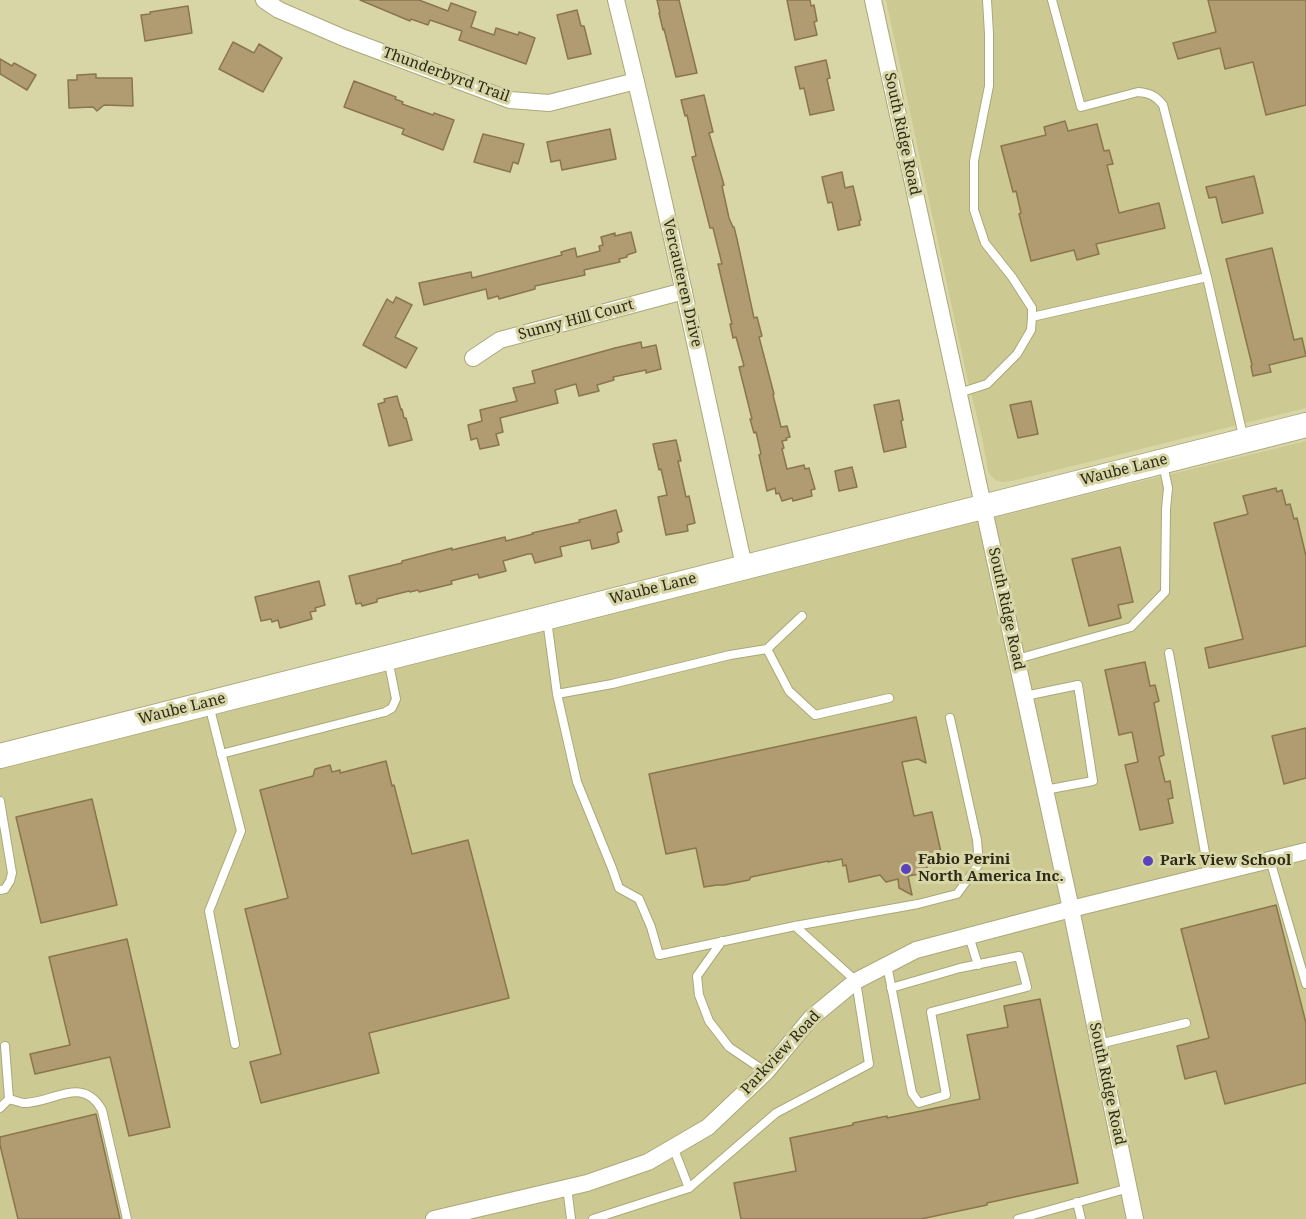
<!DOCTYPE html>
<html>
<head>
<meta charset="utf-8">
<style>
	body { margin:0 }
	canvas { display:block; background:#d8d6a6 }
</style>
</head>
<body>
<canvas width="1306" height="1219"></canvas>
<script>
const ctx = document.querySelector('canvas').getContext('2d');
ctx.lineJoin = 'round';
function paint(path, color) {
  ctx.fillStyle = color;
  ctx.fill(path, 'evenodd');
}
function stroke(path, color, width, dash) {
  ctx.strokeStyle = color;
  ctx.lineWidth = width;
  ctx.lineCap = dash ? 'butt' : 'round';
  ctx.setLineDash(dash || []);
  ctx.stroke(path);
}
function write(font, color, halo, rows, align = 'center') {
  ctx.font = font + ' "Noto Serif",serif';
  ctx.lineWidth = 6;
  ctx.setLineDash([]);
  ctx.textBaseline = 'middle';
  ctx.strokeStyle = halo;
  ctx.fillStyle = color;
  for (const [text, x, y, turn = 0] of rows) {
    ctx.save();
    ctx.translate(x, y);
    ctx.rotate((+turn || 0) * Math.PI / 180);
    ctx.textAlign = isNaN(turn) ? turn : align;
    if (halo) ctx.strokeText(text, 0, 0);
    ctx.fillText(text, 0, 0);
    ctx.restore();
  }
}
paint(new Path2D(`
	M886,0h420v408l-294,73 -9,1 -6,-1 -6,-5 -3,-5 -6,-34 -15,-60z
	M1306,441v778h-1306v-450l1073,-271z`), '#ccca92');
const building = new Path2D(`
	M360,0h59l29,11 3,-8 25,9 -5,15 23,8 2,-7 22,7 1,-3 16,6 -9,26 -67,-24 3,-9 -32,-11 -2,5 -17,-6 -1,2z
	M657,0h22l18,73 -21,4 -12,-48 -1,1 -4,-17h1z
	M787,0h23l1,6 3,-1 3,16 -3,1 3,13 -22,5z
	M1208,0h98v105l-40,10 -13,-53 -28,7 -5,-21 -42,11 -5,-16 43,-11z
	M188,6l4,27 -47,8 -4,-26 9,-1v-2z
	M577,10l4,16h3l7,28 -23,5 -11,-44z
	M233,42l21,11 5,-9 23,14 -19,34 -44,-23z
	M0,59l12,7 2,-3 22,12 -9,15 -27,-16z
	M826,60l4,18 -3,1 7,31 -24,5 -6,-27 -4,1 -5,-22z
	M96,74v4h36l1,28 -29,-1 -7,6 -4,-4 -24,1 -1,-28h9v-5z
	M354,81l42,16 -1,2 8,3 -1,2 31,11 1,-2 20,7 -11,30 -41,-16 2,-5 -60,-22z
	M704,95l9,37 -4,1 15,52 -2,1 7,32 4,9h1l3,12 17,79 3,-1 5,19 -3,1 15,57 -1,1 8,32 6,-1 3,11 -4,1 1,2 -5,1 2,7 -2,1 5,20 17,-4 1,4 4,-1 6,21 -4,1 1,6 -19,5 -1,-3 -10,3 -3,-8 -3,1 -1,-6 -8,3 -8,-36 2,-1 -5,-22 -2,1 -4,-14h2l-13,-52 5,-1 -8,-29 -3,1 -3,-14h2l-14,-60h4l-9,-36h-3l-18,-71 4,-1 -9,-41 -2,1 -4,-16z
	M1065,121l3,10 29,-7 7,27 5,-1 4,14 -6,1 12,48 40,-10 6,25 -69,16 3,10 -22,6 -3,-10 -43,11 -12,-47 2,-1 -5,-22 -3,1 -12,-46 45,-11 -2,-8z
	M610,129l6,30 -54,11 -2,-10 -9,2 -4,-20z
	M483,134l41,10 -6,20 -5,-2 -3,10 -36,-10z
	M842,172l3,16 8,-2 8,34 -2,1 1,4 -22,5 -6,-28 -4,1 -6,-26z
	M1254,176l9,37 -41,10 -6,-26 -7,1 -3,-11z
	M631,232l5,20 -9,3v2l-8,2 1,3 -36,8 1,5 -50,11v3l-36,10 -1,-3 -10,3 -2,-10 -62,16 -5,-22 52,-11 1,6 90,-23 -1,-3 14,-4 2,9 23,-6 -1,-5 4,-1 -2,-8 14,-4v3z
	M1272,248l22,92 8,-2 4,18 -37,9 2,7 -18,4 -2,-10 1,-1 -26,-106z
	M396,297l16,8 -17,32 22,11 -11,20 -43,-23 24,-46 6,4z
	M641,342l1,6 14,-3 5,24 -15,4v-3l-33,7 1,3 -17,5 2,6 -20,5 -3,-12 -21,6 3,13 -58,15 3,14 -7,2 3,11 -19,4 -3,-11 -6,2 -3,-15 14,-4 -2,-11 37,-9 -4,-13 22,-5 -3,-12 83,-23z
	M397,396l4,14 1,-1 2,9h2l6,22 -23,6 -11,-42 7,-2 -1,-3z
	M899,400l4,20 -2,1 5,26 -22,5 -10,-47z
	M1031,401l7,33 -20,4 -8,-33z
	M676,440l5,21h-3l8,36 3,-1 6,27 -8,2 1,6 -22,4 -8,-38 9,-2 -6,-26 -2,1 -6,-26z
	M852,467l5,20 -18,4 -4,-20z
	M1276,488l1,4 5,-2 4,15 4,-1 4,15 3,-1 9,38v90l-97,22 -4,-20 38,-9 -29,-116 34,-9 -5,-18z
	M616,510l6,21 -5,2 2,9 -5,2 -22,5 -2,-9 -5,1 -25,6 2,9 -27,7 -3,-9h-4l-25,7 3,10 -27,7 -1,-4 -27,7 1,3 -33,8 -1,-2 -8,2 -1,-1 -32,8v3l-15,4 -1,-3 -5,1 -7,-28 53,-13v-2l50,-13v2l53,-13 1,4 27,-7 -1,-1 48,-11 -1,-2z
	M1120,547l13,55 -15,3 3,13 -32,8 -17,-67z
	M319,581l6,24 -10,3 1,3 -6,1 2,7 -32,9 -2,-8 -6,2 -1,-3 -10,2 -6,-24z
	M1145,662l5,24 5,-1 4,16 -5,2 10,52 -5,2 6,25 5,-1 3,17 -5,1 5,24 -33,7 -15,-65 13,-3 -6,-30 -13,3 -14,-65z
	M916,717l10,46 -8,-4 -16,3 12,54 18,-4 9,40 -3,3 1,7 -11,3 -3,8 -17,3 4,19 -13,-7 -1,-9 -12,3 -6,-7 -31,7 -3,-17 -3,1 -1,-7 -14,3v-1l-77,16 -2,3 -25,5h-7l-13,2 -8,-39 -30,6 -17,-80z
	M1306,728v50l-22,6 -12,-48z
	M386,761l6,25 2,-1 18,69 56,-14 41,158 -140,35 10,40 -118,30 -11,-41 31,-8 -36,-145 43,-11 -28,-108 53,-14 2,-7 15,-4 2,7 8,-2v3z
	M92,799l25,106 -76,18 -25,-106z
	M1276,905l30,118v60l-81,21 -9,-33 -31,8 -8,-33 32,-8 -28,-109z
	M127,939l43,188 -41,9 -19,-79 -75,17 -5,-20 40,-9 -21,-88z
	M1040,999l38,184 -91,20v2l-66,14h-180l-7,-36 62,-12 -6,-33 63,-13v-2l34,-7v2l93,-19 -13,-64 41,-8 -4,-21z
	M96,1114l24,105h-102l-18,-74v-8z`);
paint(building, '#b19c71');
stroke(building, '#8a764c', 1.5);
const service = new Path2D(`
	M1052,0l29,107 57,-15c12,1 18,4 25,13l44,172 37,163
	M1032,317l175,-40
	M959,393l28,-9 30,-30 14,-24 1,-13v-9l-20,-31 -27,-34 -11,-33v-49l15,-75v-52l-2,-34
	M547,620l10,74 20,88 35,86 7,20 20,11 12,28 8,28 136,-29 123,-22 39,-10 22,-30 -2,-24 -27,-122
	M767,649l22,42 26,24 74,-17
	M1169,653l40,222
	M1017,659l114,-32 34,-35 1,-83 2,-21 -5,-24
	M557,694l55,-10 118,-29 37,-6 35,-33
	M1025,696l53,-11 15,96 -48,9
	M209,705l32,126 -32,80 26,133
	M221,754l164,-42 7,-4 4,-9 -8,-40
	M0,801l12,72 -2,8 -5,8 -5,1
	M1270,860l36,124
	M969,936l9,29
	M722,941l-25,35 2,19 10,26 20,26 37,25
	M887,965l25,128 7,10 27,-8 -15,-83 96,-25 -8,-31 -59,12 -69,20
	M1099,1044l87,-21
	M5,1046l4,53c4,1 10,3 14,4 29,1 59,-29 79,7l25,109
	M0,1108l9,-9
	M673,1147l16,41
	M567,1187l4,32
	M1077,1202l4,17
	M593,1219l96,-31 87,-75 93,-49 -13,-83 -61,-55
	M1018,1219l111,-31`);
const minor = new Path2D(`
	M264,0l15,10 65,28 166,62 39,3 87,-22
	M616,0c47,188 86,377 128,566
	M873,0l198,909 64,310
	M473,358l27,-18 184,-49
	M434,1219l153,-36 61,-21 60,-35 58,-55 45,-54 45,-37 60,-31 155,-41 235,-58`);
const secondary = new Path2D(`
	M0,756l1306,-331`);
stroke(service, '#aaa879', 10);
stroke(minor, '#aaa879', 18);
stroke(secondary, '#aaa879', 26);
stroke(service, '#fff', 8);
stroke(minor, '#fff', 16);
stroke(secondary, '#fff', 24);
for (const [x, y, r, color] of [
	[1148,861,6,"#5943bc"],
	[906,869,6,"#5943bc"]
]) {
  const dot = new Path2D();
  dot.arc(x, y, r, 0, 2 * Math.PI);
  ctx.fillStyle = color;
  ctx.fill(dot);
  stroke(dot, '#d8d6a6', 2);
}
write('15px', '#2c2b19', '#d8d6a6', [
	["Thunderbyrd Trail",446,75,20],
	["South Ridge Road",902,134,78],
	["Vercauteren Drive",682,283,77],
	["Sunny Hill Court",576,320,-15],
	["Waube Lane",1124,470,-14],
	["Waube Lane",653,589,-14],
	["South Ridge Road",1006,609,78],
	["Waube Lane",182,709,-14],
	["Parkview Road",781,1053,-47],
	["South Ridge Road",1107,1084,78]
]);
write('bold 15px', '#2c2b19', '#d8d6a6', [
	["Fabio Perini",918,860],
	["North America Inc.",918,877],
	["Park View School",1160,861]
], 'left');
</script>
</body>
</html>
